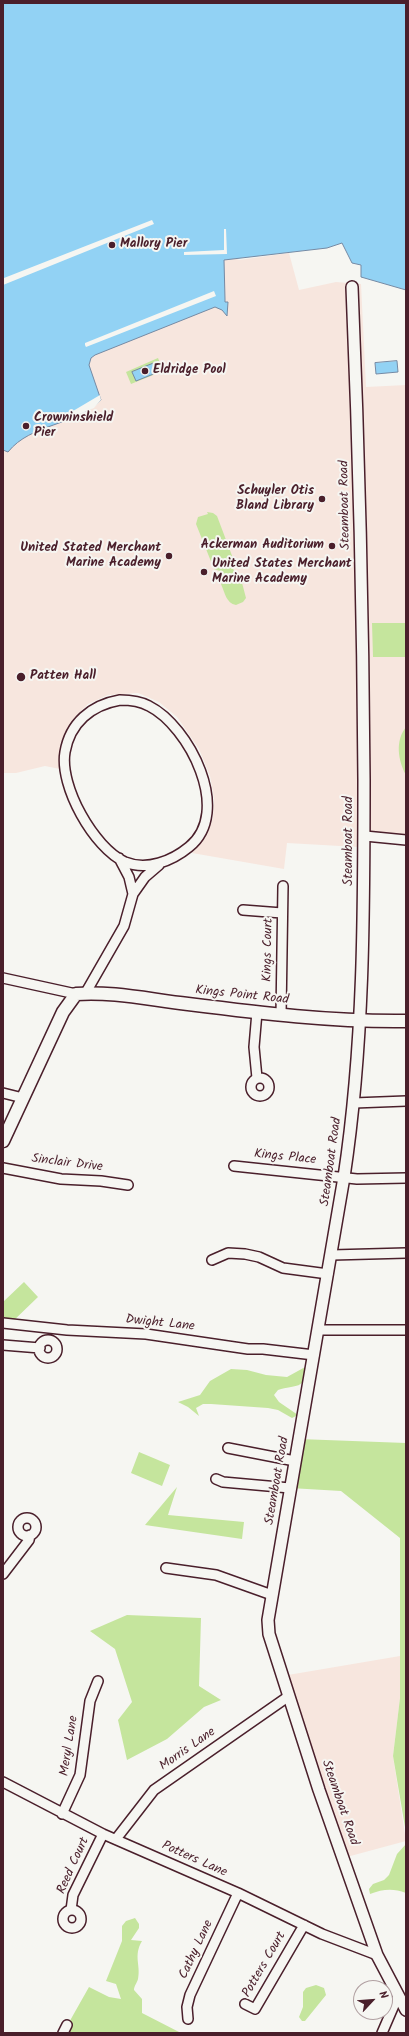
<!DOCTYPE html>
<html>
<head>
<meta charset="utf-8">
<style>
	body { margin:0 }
	#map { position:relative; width:409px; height:2036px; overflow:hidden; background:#f6f6f2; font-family:Kalam,sans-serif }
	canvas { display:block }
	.frame { position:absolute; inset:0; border:4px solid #4a1f2b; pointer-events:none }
	.north { position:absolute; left:353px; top:1980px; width:40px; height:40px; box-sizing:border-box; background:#f6f6f2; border:1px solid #b1a0a2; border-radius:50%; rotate:64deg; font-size:11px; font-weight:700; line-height:16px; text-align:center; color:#4a1f2b }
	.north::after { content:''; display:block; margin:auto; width:14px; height:18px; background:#4a1f2b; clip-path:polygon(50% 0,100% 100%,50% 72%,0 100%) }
</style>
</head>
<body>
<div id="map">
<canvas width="409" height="2036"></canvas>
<div class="frame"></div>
<div class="north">N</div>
</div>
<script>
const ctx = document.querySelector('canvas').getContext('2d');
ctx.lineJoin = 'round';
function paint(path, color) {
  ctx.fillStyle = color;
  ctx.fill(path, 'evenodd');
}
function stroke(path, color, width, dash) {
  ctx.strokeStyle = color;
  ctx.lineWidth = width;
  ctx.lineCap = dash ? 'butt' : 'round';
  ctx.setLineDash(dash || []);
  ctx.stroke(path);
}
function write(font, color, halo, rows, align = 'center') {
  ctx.font = font + ' Kalam,sans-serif';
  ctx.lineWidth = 4;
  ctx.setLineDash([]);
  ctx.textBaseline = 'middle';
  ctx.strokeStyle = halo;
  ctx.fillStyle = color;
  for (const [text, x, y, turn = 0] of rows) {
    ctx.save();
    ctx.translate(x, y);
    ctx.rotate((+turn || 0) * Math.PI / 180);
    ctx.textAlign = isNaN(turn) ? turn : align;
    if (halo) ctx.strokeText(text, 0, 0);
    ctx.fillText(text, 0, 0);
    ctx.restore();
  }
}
paint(new Path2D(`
	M161,221l78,39 50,-7 10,37 37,-8 25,2 5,103 40,-2v455l-41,-4 -7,11 -71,-4 -3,26 -92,-16 14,-16 7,-19 1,-20 -4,-22 -11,-27 -22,-32 -18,-15 -21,-9 -30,2 -20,9 -12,12 -10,14 -6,14v25l-15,-3 -29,7h-13v-323z
	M400,1656v42l-7,58 13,85 -63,17 -61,-182z`), '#f7e6de');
paint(new Path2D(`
	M158,358l5,13 -32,13 -5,-12z
	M207,512l6,1 4,3 17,45 -2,5 4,10 5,3 5,19 -3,4 -7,3c-10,-2 -11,-12 -15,-21l3,-3 -4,-10 -6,-2 -18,-45 2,-7 10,-3z
	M372,623h34v34h-33z
	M406,727v48c-8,-15 -11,-34 0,-48z
	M24,1282l14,15 -28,27 -7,-7v-15z
	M307,1366c-2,25 -11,18 -29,24l-4,5 5,7 19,13 -6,3 -14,-8 -10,-2 -57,-4h-8l-7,4 3,8 -11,-9 -10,-5 22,-7 10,-14 21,-12 16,1 19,5 21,2z
	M299,1439l107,4v390l-13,-77 7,-58v-160l-59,-47 -51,-3z
	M139,1452l31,13 -8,21 -31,-13z
	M177,1487l-9,28 76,7 -2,17 -97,-14z
	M127,1615l74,3 -2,68 22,14 -17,7 -37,32 -40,21 -9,-40 14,-18 -17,-53 -25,-18z
	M406,1844v49c-13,-5 -23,-4 -36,1l-1,-5 4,-5 11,-4 5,-5 8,-21z
	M135,1918l4,6v4l-8,12 11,1c-9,15 -1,24 -4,38 -1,4 -4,7 -4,11l8,9v14l39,20h-118l26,-46 20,10 12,2 -5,-15 -10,-3 16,-40v-15l4,-5z
	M316,1985l8,3 2,7 -21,26h-3l-3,-4 4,-10v-15l3,-4z`), '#c5e59d');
const water = new Path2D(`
	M3,3h403v287l-45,-13v-12l-9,-2 -10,-20 -15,5 -103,12 1,39v3h3l-1,14 -5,-6 -7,-3 -120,48 -4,3 -2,7 12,35c-25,26 -70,23 -93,52l-5,-2z
	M397,361l1,11 -22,2 -1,-11z
	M157,362l4,9 -25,10 -4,-9z`);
paint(water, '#92d2f4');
stroke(water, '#758aa4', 1);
paint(new Path2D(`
	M152,220l2,4 -151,61 1,-7z
	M224,229h2l1,25 -43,1v-3l40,-2z
	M214,291l2,5 -130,51 -1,-2v-2z
	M100,395l1,5 -7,8 -19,8 -2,-5z`), '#f6f6f2');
const minor = new Path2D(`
	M120,700c10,0 20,1 29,6 40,20 84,106 40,141 -17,14 -42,24 -64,15 -31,-14 -66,-76 -60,-110 5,-29 26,-47 55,-52z
	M365,836l41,4
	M119,858l10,19 4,17
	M243,910l39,3
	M3,978l73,16
	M85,994l39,-68 9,-32 12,-17 14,-12
	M257,1012l-3,35 3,31
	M281,1015l2,-129
	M251 1087a9 9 0 1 1 18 0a9 9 0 1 1-18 0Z
	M3,1093l20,5
	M354,1103l52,-2
	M234,1166l123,13 49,-1
	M3,1168l58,11 40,2 27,4
	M332,1255l74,-2
	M212,1260l16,-7 17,1 14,3 24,11 45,6
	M3,1323l64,7 79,4 102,15h15l51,6
	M318,1330h88
	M39 1349a9 9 0 1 1 18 0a9 9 0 1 1-18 0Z
	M3,1345l37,3
	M228,1448l67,13
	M216,1479l7,3 67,6
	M18 1527a9 9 0 1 1 18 0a9 9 0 1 1-18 0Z
	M166,1568l50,7 56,20
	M3,1574l26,-34 1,-5
	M3,1782l100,52 135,59 84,41 55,21
	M62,1814l18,-39 10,-74 8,-20
	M116,1839l38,-49 135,-94
	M63 1919a9 9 0 1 1 18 0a9 9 0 1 1-18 0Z
	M71,1910l2,-15 30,-61
	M245,2004l10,5 49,-84
	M188,2019l-1,-12 3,-12 48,-102
	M63,2033l4,-8
	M382,2033l16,-37`);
const tertiary = new Path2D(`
	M352,287c7,164 11,328 12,492 0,133 0,266 -20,398l-76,443 1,14 50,156 58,165 29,55`);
const secondary = new Path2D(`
	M3,1141l60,-129 13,-18c36,-3 75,6 112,10 72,9 145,18 218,17`);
stroke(minor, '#4a1f2b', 12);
stroke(tertiary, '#4a1f2b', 14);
stroke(secondary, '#4a1f2b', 15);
stroke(minor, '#f6f6f2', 9);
stroke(tertiary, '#f6f6f2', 11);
stroke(secondary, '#f6f6f2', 12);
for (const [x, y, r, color] of [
	[112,245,4,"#4a1f2b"],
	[145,371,4,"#4a1f2b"],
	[26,426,4,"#4a1f2b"],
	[322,499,4,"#4a1f2b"],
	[332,546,4,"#4a1f2b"],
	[169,556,4,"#4a1f2b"],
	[204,572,4,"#4a1f2b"],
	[21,677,5,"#4a1f2b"]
]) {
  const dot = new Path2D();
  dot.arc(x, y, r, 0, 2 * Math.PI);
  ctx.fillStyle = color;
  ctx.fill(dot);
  stroke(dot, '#f6f6f2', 1.5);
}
write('bold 13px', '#4a1f2b', '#f6f6f2', [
	["Mallory Pier",120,245],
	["Eldridge Pool",153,371],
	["Crowninshield",34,419],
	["Pier",34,434],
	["Schuyler Otis",314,492,"right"],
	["Bland Library",314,507,"right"],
	["Ackerman Auditorium",324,546,"right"],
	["United Stated Merchant",161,549,"right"],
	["Marine Academy",161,564,"right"],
	["United States Merchant",212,565],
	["Marine Academy",212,580],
	["Patten Hall",30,677]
], 'left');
write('13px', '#4a1f2b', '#f6f6f2', [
	["Steamboat Road",346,505,-91],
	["Steamboat Road",350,841,-90],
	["Kings Court",269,950,-89],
	["Kings Point Road",242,996,6],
	["Kings Place",285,1158,6],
	["Steamboat Road",332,1162,-82],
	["Sinclair Drive",67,1164,7],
	["Dwight Lane",160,1324,6],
	["Steamboat Road",278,1481,-80],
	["Meryl Lane",70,1746,-81],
	["Morris Lane",188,1750,-35],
	["Steamboat Road",339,1803,71],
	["Potters Lane",194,1860,24],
	["Reed Court",74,1866,-66],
	["Cathy Lane",197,1950,-65],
	["Potters Court",265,1965,-60]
]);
</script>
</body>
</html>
